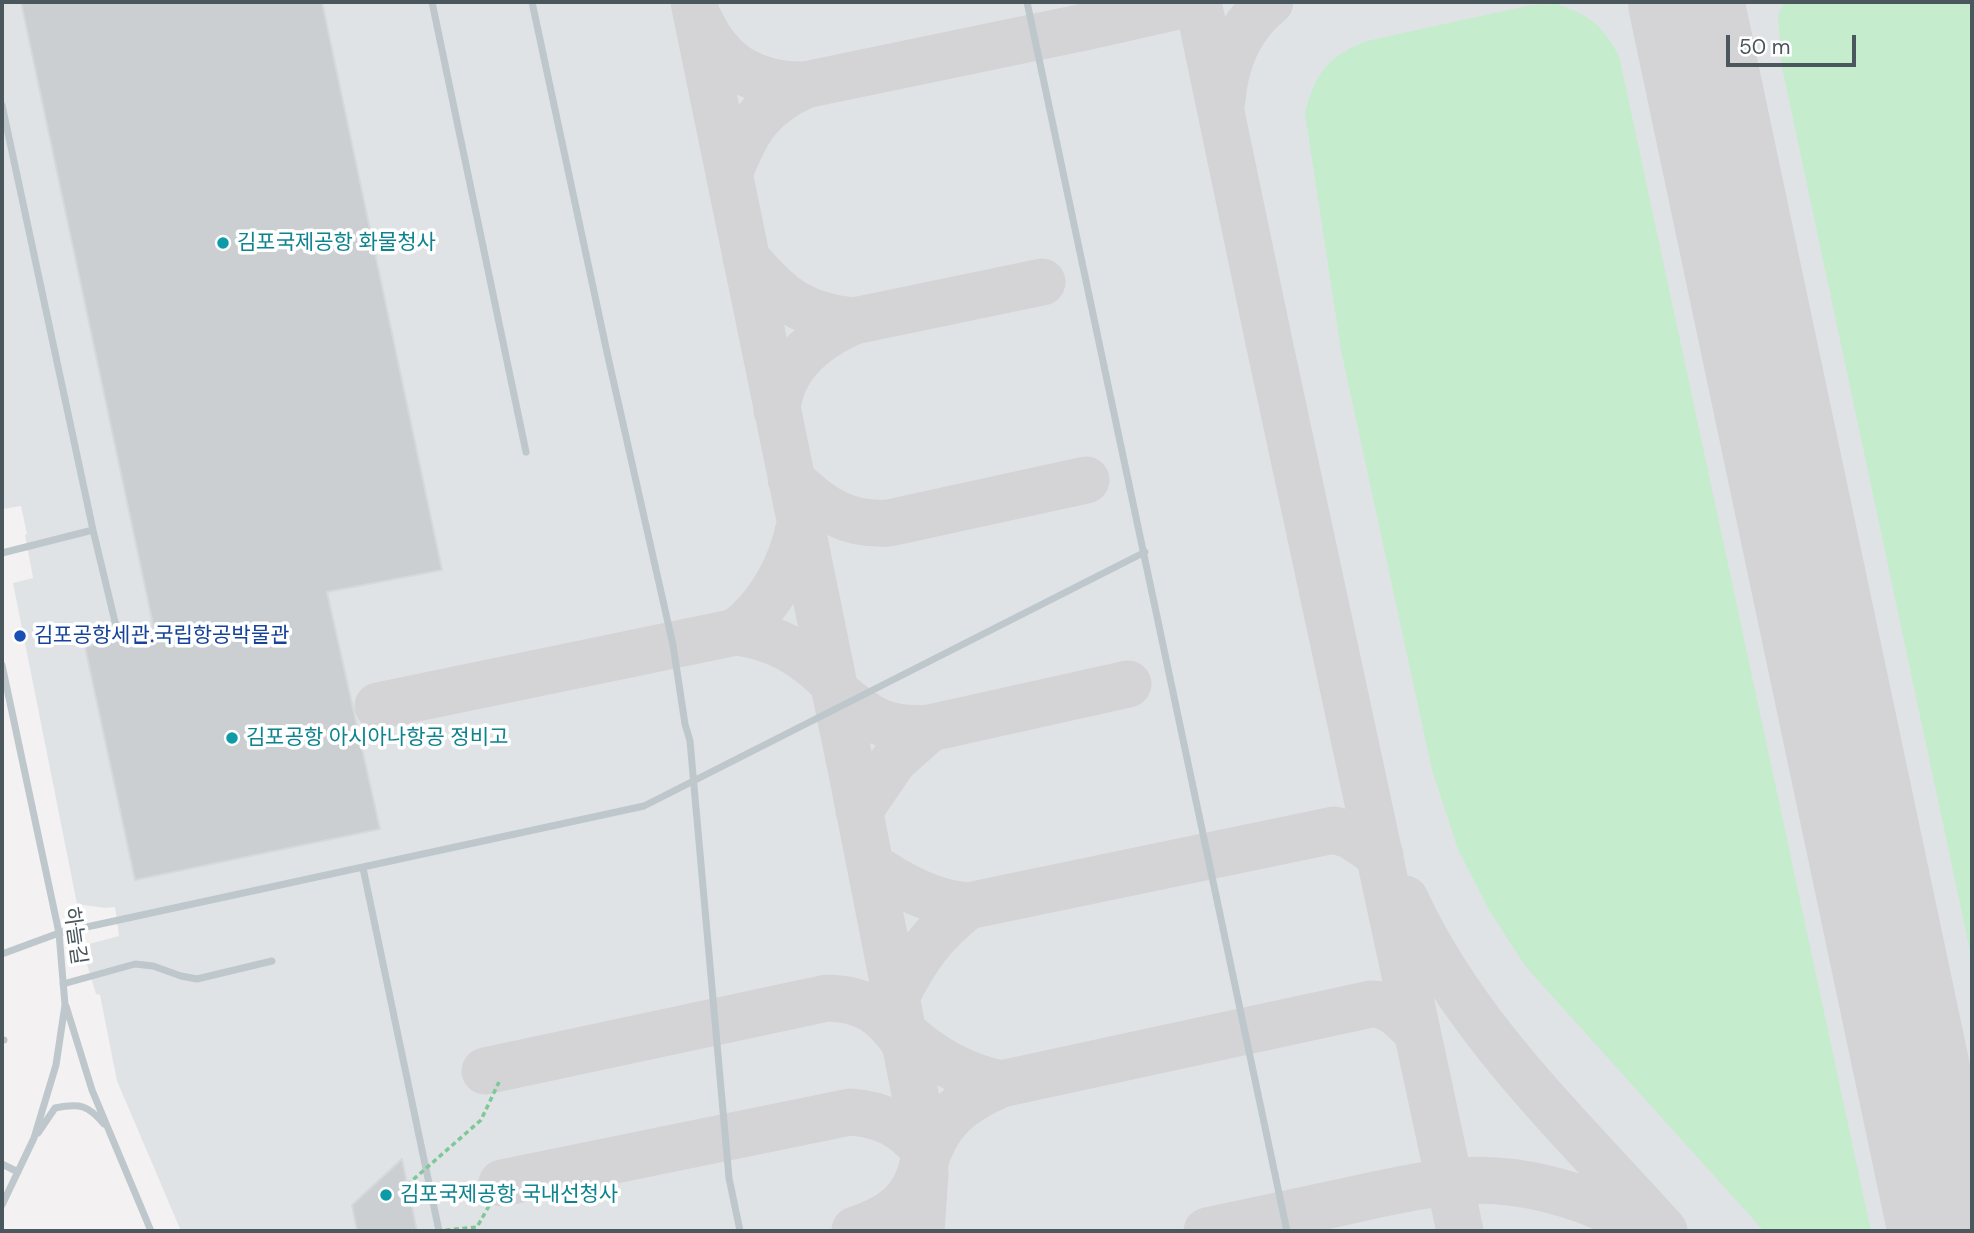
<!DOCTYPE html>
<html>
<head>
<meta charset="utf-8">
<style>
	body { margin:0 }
	#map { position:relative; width:1974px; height:1233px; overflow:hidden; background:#f3f1f1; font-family:"DM Sans",sans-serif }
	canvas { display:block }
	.frame { position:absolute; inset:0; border:4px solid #4a575d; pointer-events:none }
	.scale { position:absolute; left:1726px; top:35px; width:130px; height:32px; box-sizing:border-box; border:4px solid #4a575d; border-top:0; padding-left:9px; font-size:21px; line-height:24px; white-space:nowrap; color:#4a575d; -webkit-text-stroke:5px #fff; paint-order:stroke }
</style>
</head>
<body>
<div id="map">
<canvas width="1974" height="1233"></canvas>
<div class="frame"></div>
<div class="scale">50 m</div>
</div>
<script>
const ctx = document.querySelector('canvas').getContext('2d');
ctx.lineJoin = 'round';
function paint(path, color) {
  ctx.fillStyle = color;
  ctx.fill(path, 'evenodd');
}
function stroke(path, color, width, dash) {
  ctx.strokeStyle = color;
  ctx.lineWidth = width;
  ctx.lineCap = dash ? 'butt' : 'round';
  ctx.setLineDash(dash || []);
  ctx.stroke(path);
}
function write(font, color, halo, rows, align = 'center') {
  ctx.font = font + ' "DM Sans","Noto Sans KR",sans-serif';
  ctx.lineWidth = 7;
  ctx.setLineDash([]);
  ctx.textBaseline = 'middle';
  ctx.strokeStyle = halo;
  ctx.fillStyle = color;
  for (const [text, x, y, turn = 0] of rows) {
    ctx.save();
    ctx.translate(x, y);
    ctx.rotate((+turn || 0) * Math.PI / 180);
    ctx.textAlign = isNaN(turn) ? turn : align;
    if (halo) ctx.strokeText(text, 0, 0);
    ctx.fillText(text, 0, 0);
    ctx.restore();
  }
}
paint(new Path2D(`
	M2,2h1970v1229h-1791l-64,-150 -17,-86 -4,-1 -9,-30 -1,-12 3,-8 30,-8 -4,-29 -10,1 -28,-4 -64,-321 20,-5 -8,-43 2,-1 -6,-28 -19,3z`), '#e0e3e5');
paint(new Path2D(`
	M1784,2h188v958l-190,-893 -4,-51z
	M1557,4c35,13 43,19 62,52l252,1175h-107l-238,-264 -37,-57 -31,-61 -26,-79 -91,-420 -36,-237c11,-41 22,-56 62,-72l164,-36z`), '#c4eccd');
stroke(new Path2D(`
	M694,2l159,776 69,351 3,45 -4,57
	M1198,2l71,340 191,889
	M1682,2l10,29
	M701,23c21,44 56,63 104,62l289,-60 101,-23
	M1222,100c3,-39 17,-73 48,-98
	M729,174c17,-44 31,-69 76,-89
	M746,258c33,39 55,58 108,63l188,-39
	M777,411c3,-45 38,-73 77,-90
	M791,479c29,29 56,47 98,44l197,-43
	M736,632c34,-25 56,-67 64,-108
	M835,691c32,27 50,41 95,37l198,-44
	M378,706l358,-74c40,5 69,22 97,51
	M859,811l35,-51 36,-32
	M870,865c30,20 61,38 98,41l366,-76 16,5 30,20
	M1405,899c59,129 166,228 259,332
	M896,997c20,-40 37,-64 72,-91
	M904,1033c29,26 59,43 97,51l370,-80c19,-1 33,15 45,27
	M485,1071l342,-73c39,1 58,15 79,47
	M924,1165c12,-44 37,-64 77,-81
	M502,1183l348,-71c31,2 54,13 73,37
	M855,1230c35,-11 60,-28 68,-66
	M1207,1231c45,-10 91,-19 136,-29 35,-8 70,-16 105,-20 68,-8 142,13 199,49`), '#d4d4d6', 47);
stroke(new Path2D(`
	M1686,2l260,1229`), '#d4d4d6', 116);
const building = new Path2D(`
	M21,2h301l120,568 -115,22 53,237 -245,51 -50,-233 69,-18z
	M402,1159l15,72h-60l-5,-26z`);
paint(building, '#cbcfd2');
stroke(building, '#d6d8dc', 2);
stroke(new Path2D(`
	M432,2l94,450
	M532,2l76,355 65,288 12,79 5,17 39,437 11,53
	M1027,2l260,1229
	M2,105l91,425 23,96
	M2,553l91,-23
	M2,665l57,268 6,72 -9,60 -22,73 -32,67
	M363,868l76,363
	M2,954l57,-21 585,-127 501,-254
	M63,984l72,-20 18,2 28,10 16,3 75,-18
	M66,1006l26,84 59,141
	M2,1040h2
	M38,1133l17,-25c25,-5 33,-3 49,16
	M2,1164l16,8`), '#bec7cc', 7);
stroke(new Path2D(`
	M407,1185l74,-65 18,-38
	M437,1231l40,-4 25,-44`), '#7ec897', 3.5, [5, 3.5]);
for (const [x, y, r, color] of [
	[223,243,7,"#0f9aa8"],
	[20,636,7,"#1a4fb4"],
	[232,738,7,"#0f9aa8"],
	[386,1195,7,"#0f9aa8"]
]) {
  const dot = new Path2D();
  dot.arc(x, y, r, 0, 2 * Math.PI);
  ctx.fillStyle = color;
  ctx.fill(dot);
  stroke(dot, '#fff', 2.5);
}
write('21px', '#0d838f', '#fff', [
	["김포국제공항 화물청사",237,243],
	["김포공항 아시아나항공 정비고",246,738],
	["김포국제공항 국내선청사",400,1195]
], 'left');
write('21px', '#164399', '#fff', [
	["김포공항세관.국립항공박물관",34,636]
], 'left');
write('21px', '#4a575d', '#fff', [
	["하늘길",74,936,82]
]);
</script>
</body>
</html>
